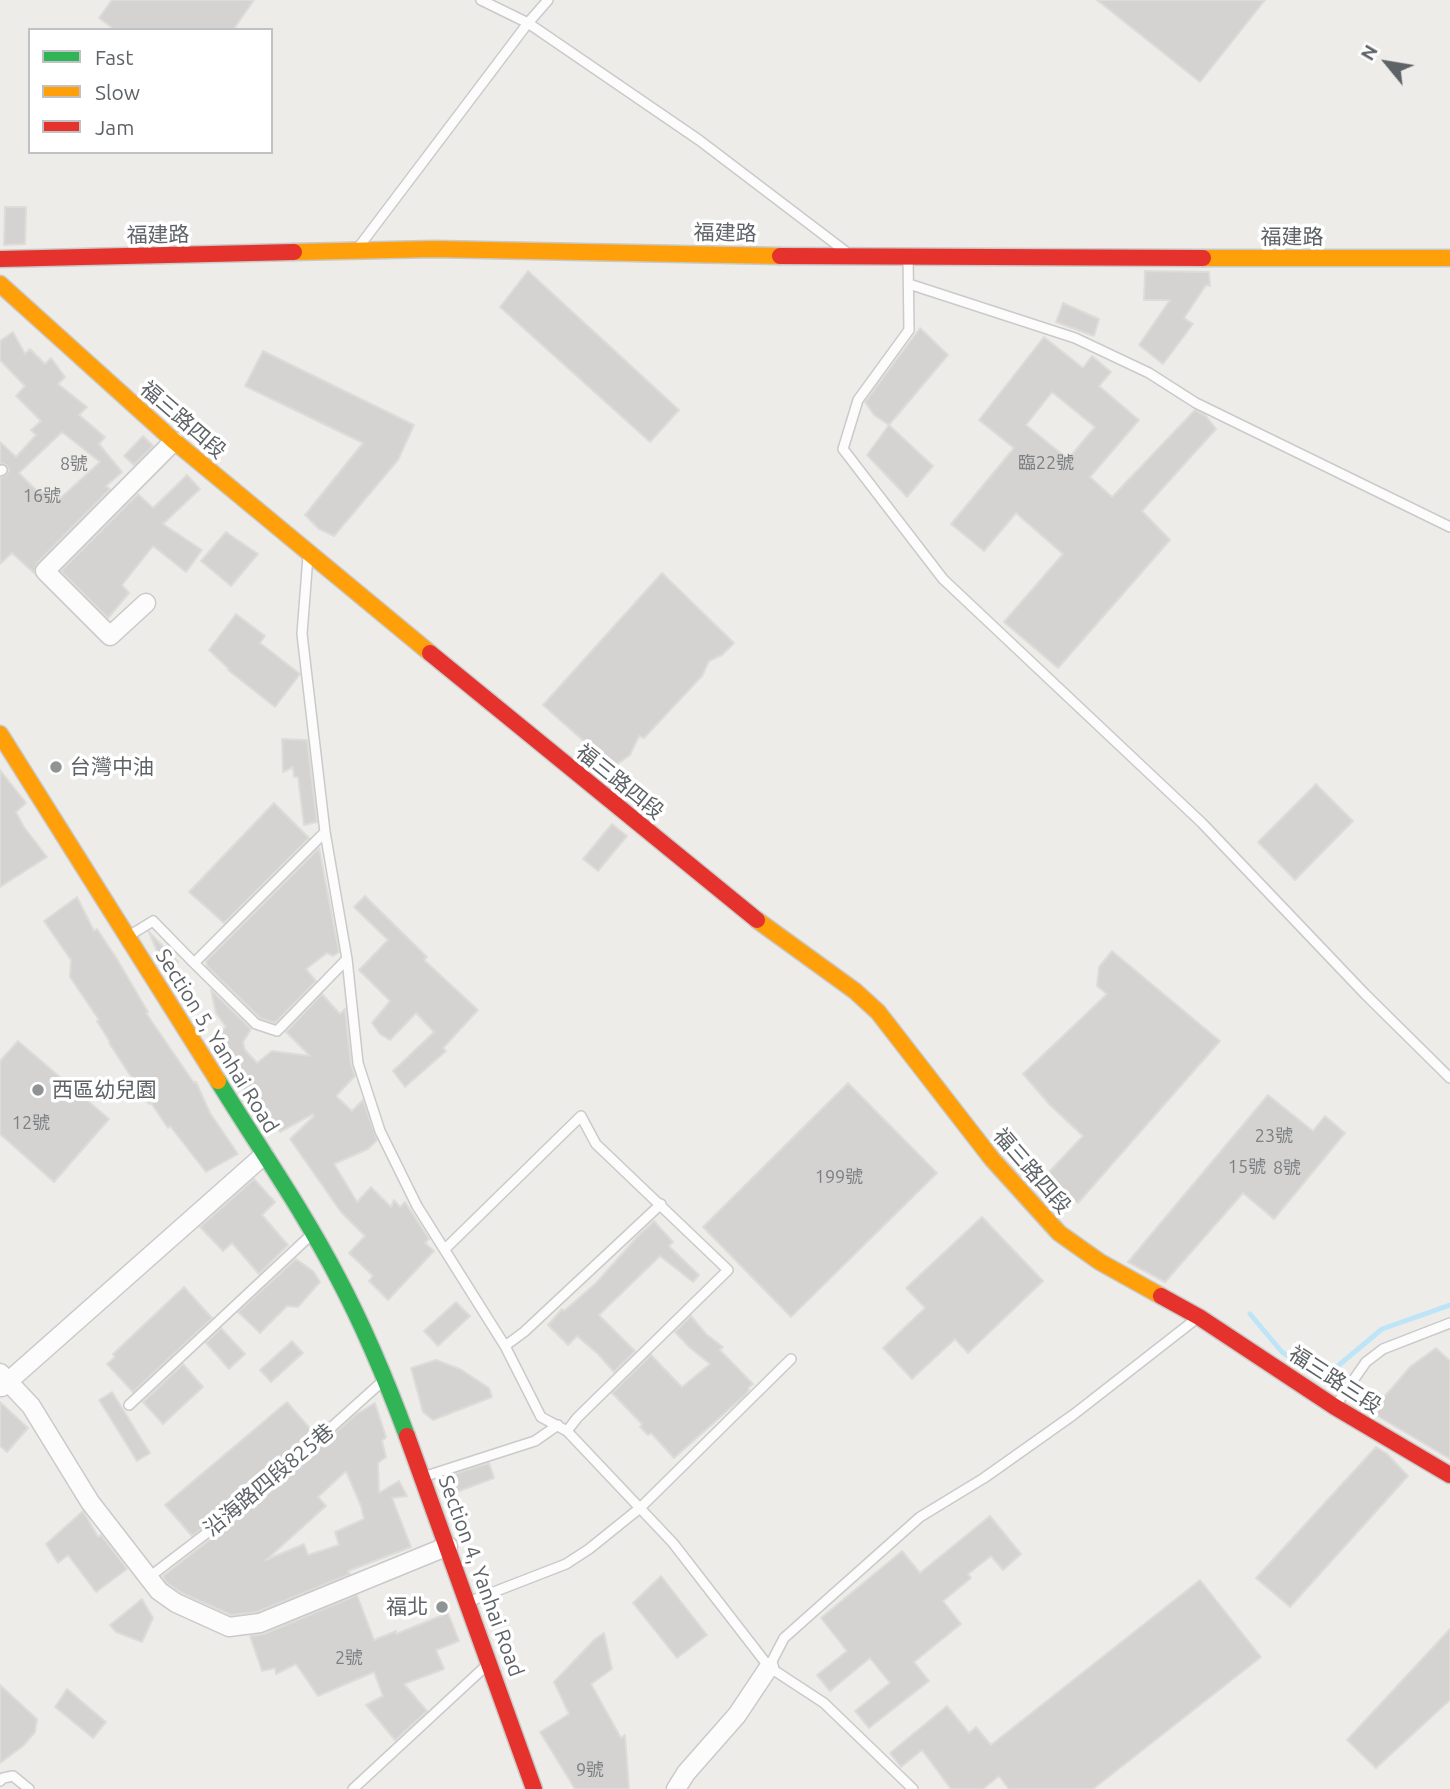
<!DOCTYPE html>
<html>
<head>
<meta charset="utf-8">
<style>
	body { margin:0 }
	#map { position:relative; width:1450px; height:1789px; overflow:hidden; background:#eeece9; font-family:Ubuntu,sans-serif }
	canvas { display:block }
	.legend { position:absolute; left:28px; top:28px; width:245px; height:126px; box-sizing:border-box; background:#fff; border:2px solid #bfc1c2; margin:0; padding:9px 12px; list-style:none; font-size:21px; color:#5e6367 }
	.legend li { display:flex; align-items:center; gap:14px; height:35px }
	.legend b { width:35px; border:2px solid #bfc1c2 }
	.north { position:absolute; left:1352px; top:28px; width:70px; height:70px; -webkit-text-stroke:5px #fff; paint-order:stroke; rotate:300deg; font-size:19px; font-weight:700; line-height:28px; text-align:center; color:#5e6367 }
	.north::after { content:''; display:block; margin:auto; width:24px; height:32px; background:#5e6367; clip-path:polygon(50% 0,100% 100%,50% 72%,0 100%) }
</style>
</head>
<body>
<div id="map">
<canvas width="1450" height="1789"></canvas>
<ul class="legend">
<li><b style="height:9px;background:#30b455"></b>Fast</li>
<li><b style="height:9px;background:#ff9f0a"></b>Slow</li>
<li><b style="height:9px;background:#e5322d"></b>Jam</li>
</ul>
<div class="north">N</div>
</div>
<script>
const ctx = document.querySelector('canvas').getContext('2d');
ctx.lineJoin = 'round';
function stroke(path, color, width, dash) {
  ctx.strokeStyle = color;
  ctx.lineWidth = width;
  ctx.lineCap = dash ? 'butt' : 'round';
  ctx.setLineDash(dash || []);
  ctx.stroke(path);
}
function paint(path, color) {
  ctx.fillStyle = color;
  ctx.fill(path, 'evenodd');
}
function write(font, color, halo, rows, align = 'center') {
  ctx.font = font + ' Ubuntu,"Noto Sans TC",sans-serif';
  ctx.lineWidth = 7;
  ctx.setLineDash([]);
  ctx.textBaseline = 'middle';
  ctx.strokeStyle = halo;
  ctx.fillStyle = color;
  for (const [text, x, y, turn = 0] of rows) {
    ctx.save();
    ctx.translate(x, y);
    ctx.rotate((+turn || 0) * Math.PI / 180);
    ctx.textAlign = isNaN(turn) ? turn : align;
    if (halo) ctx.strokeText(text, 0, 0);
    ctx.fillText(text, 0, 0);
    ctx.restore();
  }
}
stroke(new Path2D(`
	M1250,1314l32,38 36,24 15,-6 49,-41 68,-24`), '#bee4f7', 5);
const building = new Path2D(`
	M112,0h142l-21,30h-118l-16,-12z
	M1097,0h168l-65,82z
	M5,207h21l-1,37 -21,1z
	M528,271l151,139 -29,32 -150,-135z
	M1145,271l64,1 1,14 -4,-1 -22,33 9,6 -30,40 -24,-19 31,-45h-26z
	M1063,303l36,16 -5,17 -38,-14z
	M920,328l28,27 -59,70 -15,-10 -9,-13z
	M13,332l12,22 5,-5 15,15 6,-6 14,19 -7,7 29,23 -8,8 26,22 -6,7 23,28 -16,14 4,3 -73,74 -3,10 -22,-20 -12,11v-86l7,-4 2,-4 -3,-5 -6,-2v-21l16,15 20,-22 -5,-5 10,-9 -25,-25 9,-10 -25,-26v-19zM62,432l38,30 -45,41 -14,-12 -3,1 -19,-19z
	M1044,337l39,31 9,-12 19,16 -12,14 40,34 -49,57 22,20 83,-87 11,6 10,13 -74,82 28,29 -112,128 -54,-46 59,-68 -47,-41 -32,38 -33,-27 63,-76 -35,-28zM1052,392l43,35 -27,32 -42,-34z
	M263,351l151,74 -16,35 -64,76 -15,-7 -14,-14 58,-72 -118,-57z
	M889,425l44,41 -26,31 -40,-42z
	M143,436l10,10 -19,19 -10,-9z
	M187,475l13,14 -37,35 39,26 -16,22 -33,-26 -31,39 7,8 -21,25 -47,-47 77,-77 15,14z
	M226,532l32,22 -27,32 -30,-25z
	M662,573l72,70 -12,12 -13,6 -7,15 -58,62 -5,-2 -9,19 -17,12 -70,-62z
	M236,614l29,22 -5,7 40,31 -25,33 -47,-37 1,-1 -20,-19z
	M282,739l25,1 10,82 -13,3 -6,-48h-4l-1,-10 -10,5z
	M0,770l26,33 -10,9 8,15 23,30 -47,30z
	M1316,784l37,37 -58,59 -37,-38z
	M274,803l35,35 -85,85 -35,-31z
	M612,824l15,12 -29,35 -15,-12z
	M319,848l20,104 -6,4 -6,-3 -21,16 10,12 -41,42 -15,-5 -53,-52 -1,-5z
	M365,896l62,61 -3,3 54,50 -35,38 3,3 -41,36 -12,-16 41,-39 -18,-19 -26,27 -10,-6 -8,-11 18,-22 -31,-31 29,-30 -34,-33z
	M77,897l17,34 3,-2 20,30 31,53 -2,1 48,70 2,-1 14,31 28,41 -32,18 -36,-46 -2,2 -17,-25 -2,1 -40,-61 1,-1 -13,-21 2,-1 -29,-43 1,-17 -27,-39z
	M149,932l29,30 -13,8z
	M1112,951l108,90 -142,162 -19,-11 -13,-17 37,-39 -33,-31 -27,-31 84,-80 -10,-8 2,-19z
	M211,990l40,39 -8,13 2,8 12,13 15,-12 38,5 -24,-24 36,-38 18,20 5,-5 6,55 4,12 -19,20 16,15 11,-11 14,40 -9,9 -34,15 23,38 14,-15 20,20 3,-7 6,7 5,-5 24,37 -4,4 9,8 -46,49 -19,-19 4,-5 -24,-23 16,-17 -24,-24 -51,-73 24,-23 -1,-2 -33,18 -11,-16 -7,4 -49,-83 13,-10 -10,-14z
	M18,1041l91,78 -55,63 -54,-48v-73z
	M848,1083l89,90 -146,144 -88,-90z
	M1268,1095l45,36 12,-15 20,17 -71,86 -31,-26 -78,89 -37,-20z
	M254,1179l21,23 -13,13 26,30 -29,29 -27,-31 -9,8 -23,-24z
	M982,1217l61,64 -75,72 -13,-14 -43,40 -29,-31 42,-40 -19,-20z
	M654,1221l19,21 -4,4 30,29 -6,7 -33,-26 -61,59 36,36 -21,21 -16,-18 -21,-18 -9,9 -20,-20 14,-16 2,2 32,-28 42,-47z
	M296,1259l17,12 7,11 -22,25 -11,-1 -27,27 -22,-21z
	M184,1287l28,31 -79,74 -26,-28 8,-7 -2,-3z
	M456,1302l14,14 -32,30 -14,-15z
	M691,1316l15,18 17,13 -3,3 33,34 -5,4 1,2 -4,5 -71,63 -23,-25 -3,2 -8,-8 2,-3 -30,-31 39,-38 31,32 28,-23 -21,-17 -14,-15z
	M221,1328l24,26 -16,15 -23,-26z
	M292,1341l11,12 -32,29 -11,-12z
	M1436,1348l14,13v98l-79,-47 40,-46z
	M436,1360l24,9 29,19 3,9 -59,23 -10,-8 -12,-44z
	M183,1364l20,23 -40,37 -20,-22z
	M112,1392l38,61 -13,8 -38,-61z
	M0,1402l28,26 -21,24 -7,-6z
	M287,1402l27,31 -63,58 -59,45 -27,-31z
	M375,1403l11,34 -4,4 4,16 -8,6 1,30 20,-12 8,15 -15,2 19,49 -63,24 2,3 -93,38 -26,3 -49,-22 -15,-10 -4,-7 97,-75 95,-86zM346,1471l15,35 3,13 -29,13 4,13 -31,10 -4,-11 -38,16 60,-54 -8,-9z
	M1376,1447l11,7 21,22 -118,131 -34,-29z
	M489,1463l5,15 -40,15 -4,-10 4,-9z
	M83,1511l15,26 3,-2 26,34 -31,23 -28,-37 -10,8 -12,-19z
	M990,1516l31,38 -18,16 -12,-14 -23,18 3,4 -28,23 18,23 -47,38 15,19 -60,47 -14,-17 35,-28 -20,-25 -40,33 -13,-16 30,-24 -26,-33 81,-67 18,22z
	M661,1576l46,59 -30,23 -44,-55z
	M1200,1580l61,77 -168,132h-84l-10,-13 -16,13h-32l-29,-39 -21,17 -11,-14 57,-47 22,27 7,-6 15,18z
	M357,1595l17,45 22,-9v3l52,-21 11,28 -23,9 8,19 -40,15 23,27 -32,29 -29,-35 17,-9 -9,-24 -56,24 -22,-32 -20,10 -1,-6 -13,3 -12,-35 14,-2z
	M142,1599l11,19 -11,24 -26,-10 -6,-7z
	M1450,1629v71l-74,68 -29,-28z
	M604,1633l8,36 -21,15 30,54 4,-3 4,54h-54l-35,-57 29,-18 -15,-32 41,-43z
	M0,1685l37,34 -2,13 -12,14 -23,17z
	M67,1689l39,33 -13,16 -38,-31z`);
paint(building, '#d4d3d2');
stroke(building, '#dedcd8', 2);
const lane = new Path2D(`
	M481,0l47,23 171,117 146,111
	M358,248l170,-225 20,-23
	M908,257l1,73 -51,70 -15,49 100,130 259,244 163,171 85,84
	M909,284l166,54 74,35 47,30 254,124
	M0,471l2,-1
	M308,556l-6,78 23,198 22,127 11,104 22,68 37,75 88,140 36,71 26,14 106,112 96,124 55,36 89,86
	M325,832l-131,131 62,61 21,7 70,-72
	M127,937l26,-16 41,42
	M446,1248l135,-132 15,28 132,126 -151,148 -10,13
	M505,1346l19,-14 137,-128
	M129,1405l183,-171
	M1336,1405l30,-43 17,-13 67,-26
	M423,1477l112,-36 23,-16
	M148,1578l107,-82 130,-117
	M468,1602l98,-38 23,-15 51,-41 151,-149
	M769,1667l15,-29 136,-121 64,-39 89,-63 123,-96
	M0,1781l3,-3 10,-2 16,13
	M353,1789l135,-125`);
const street = new Path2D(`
	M146,603l-36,33 -65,-65 129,-130
	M0,1373l31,33 59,96 69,89 17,12 53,24 31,-4 188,-77
	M2,1387l262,-232
	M676,1789l10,-16 51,-58 32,-48`);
const fast = new Path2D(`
	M218,1081c40,65 85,129 120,197 27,51 49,104 69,158`);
const slow = new Path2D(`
	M294,252l141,-3 345,7
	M1203,258h247
	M0,284l174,157 256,212
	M0,734l218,347
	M757,920l98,71 23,21 114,147 67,74 41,29 61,34`);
const jam = new Path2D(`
	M780,256l423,2
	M0,259l294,-7
	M430,653l327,267
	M1161,1296l38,21 136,90 115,68
	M407,1436l127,353`);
stroke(lane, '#cacaca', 12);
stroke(street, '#cacaca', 21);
stroke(fast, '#c8c9c8', 19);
stroke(slow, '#c8c9c8', 19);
stroke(jam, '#c8c9c8', 19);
stroke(lane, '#fcfcfc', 9);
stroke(street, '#fcfcfc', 18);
stroke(fast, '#30b455', 16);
stroke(slow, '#ff9f0a', 16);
stroke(jam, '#e5322d', 16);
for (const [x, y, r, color] of [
	[56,767,7,"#909394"],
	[38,1090,7,"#909394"],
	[442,1607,7,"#909394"]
]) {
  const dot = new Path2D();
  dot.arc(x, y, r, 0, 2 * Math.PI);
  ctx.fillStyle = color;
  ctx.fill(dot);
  stroke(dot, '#fff', 2.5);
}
write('18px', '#7d8083', null, [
	["臨22號",1046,463],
	["8號",74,464],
	["16號",42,496],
	["12號",31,1123],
	["23號",1274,1136],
	["15號",1247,1167],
	["8號",1287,1168],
	["199號",839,1177],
	["2號",349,1658],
	["9號",590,1770]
]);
write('21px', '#5e6367', '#fff', [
	["福建路",725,233,1],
	["福建路",158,235,-1],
	["福建路",1292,237],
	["福三路四段",183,420,41],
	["福三路四段",620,782,39],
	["Section 5, Yanhai Road",217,1041,58],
	["福三路四段",1032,1171,49],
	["福三路三段",1335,1380,33],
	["沿海路四段825巷",269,1480,-40],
	["Section 4, Yanhai Road",481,1576,70]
]);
write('21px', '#5e6367', '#fff', [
	["台灣中油",70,767],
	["西區幼兒園",52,1090],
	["福北",428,1607,"right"]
], 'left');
</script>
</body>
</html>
